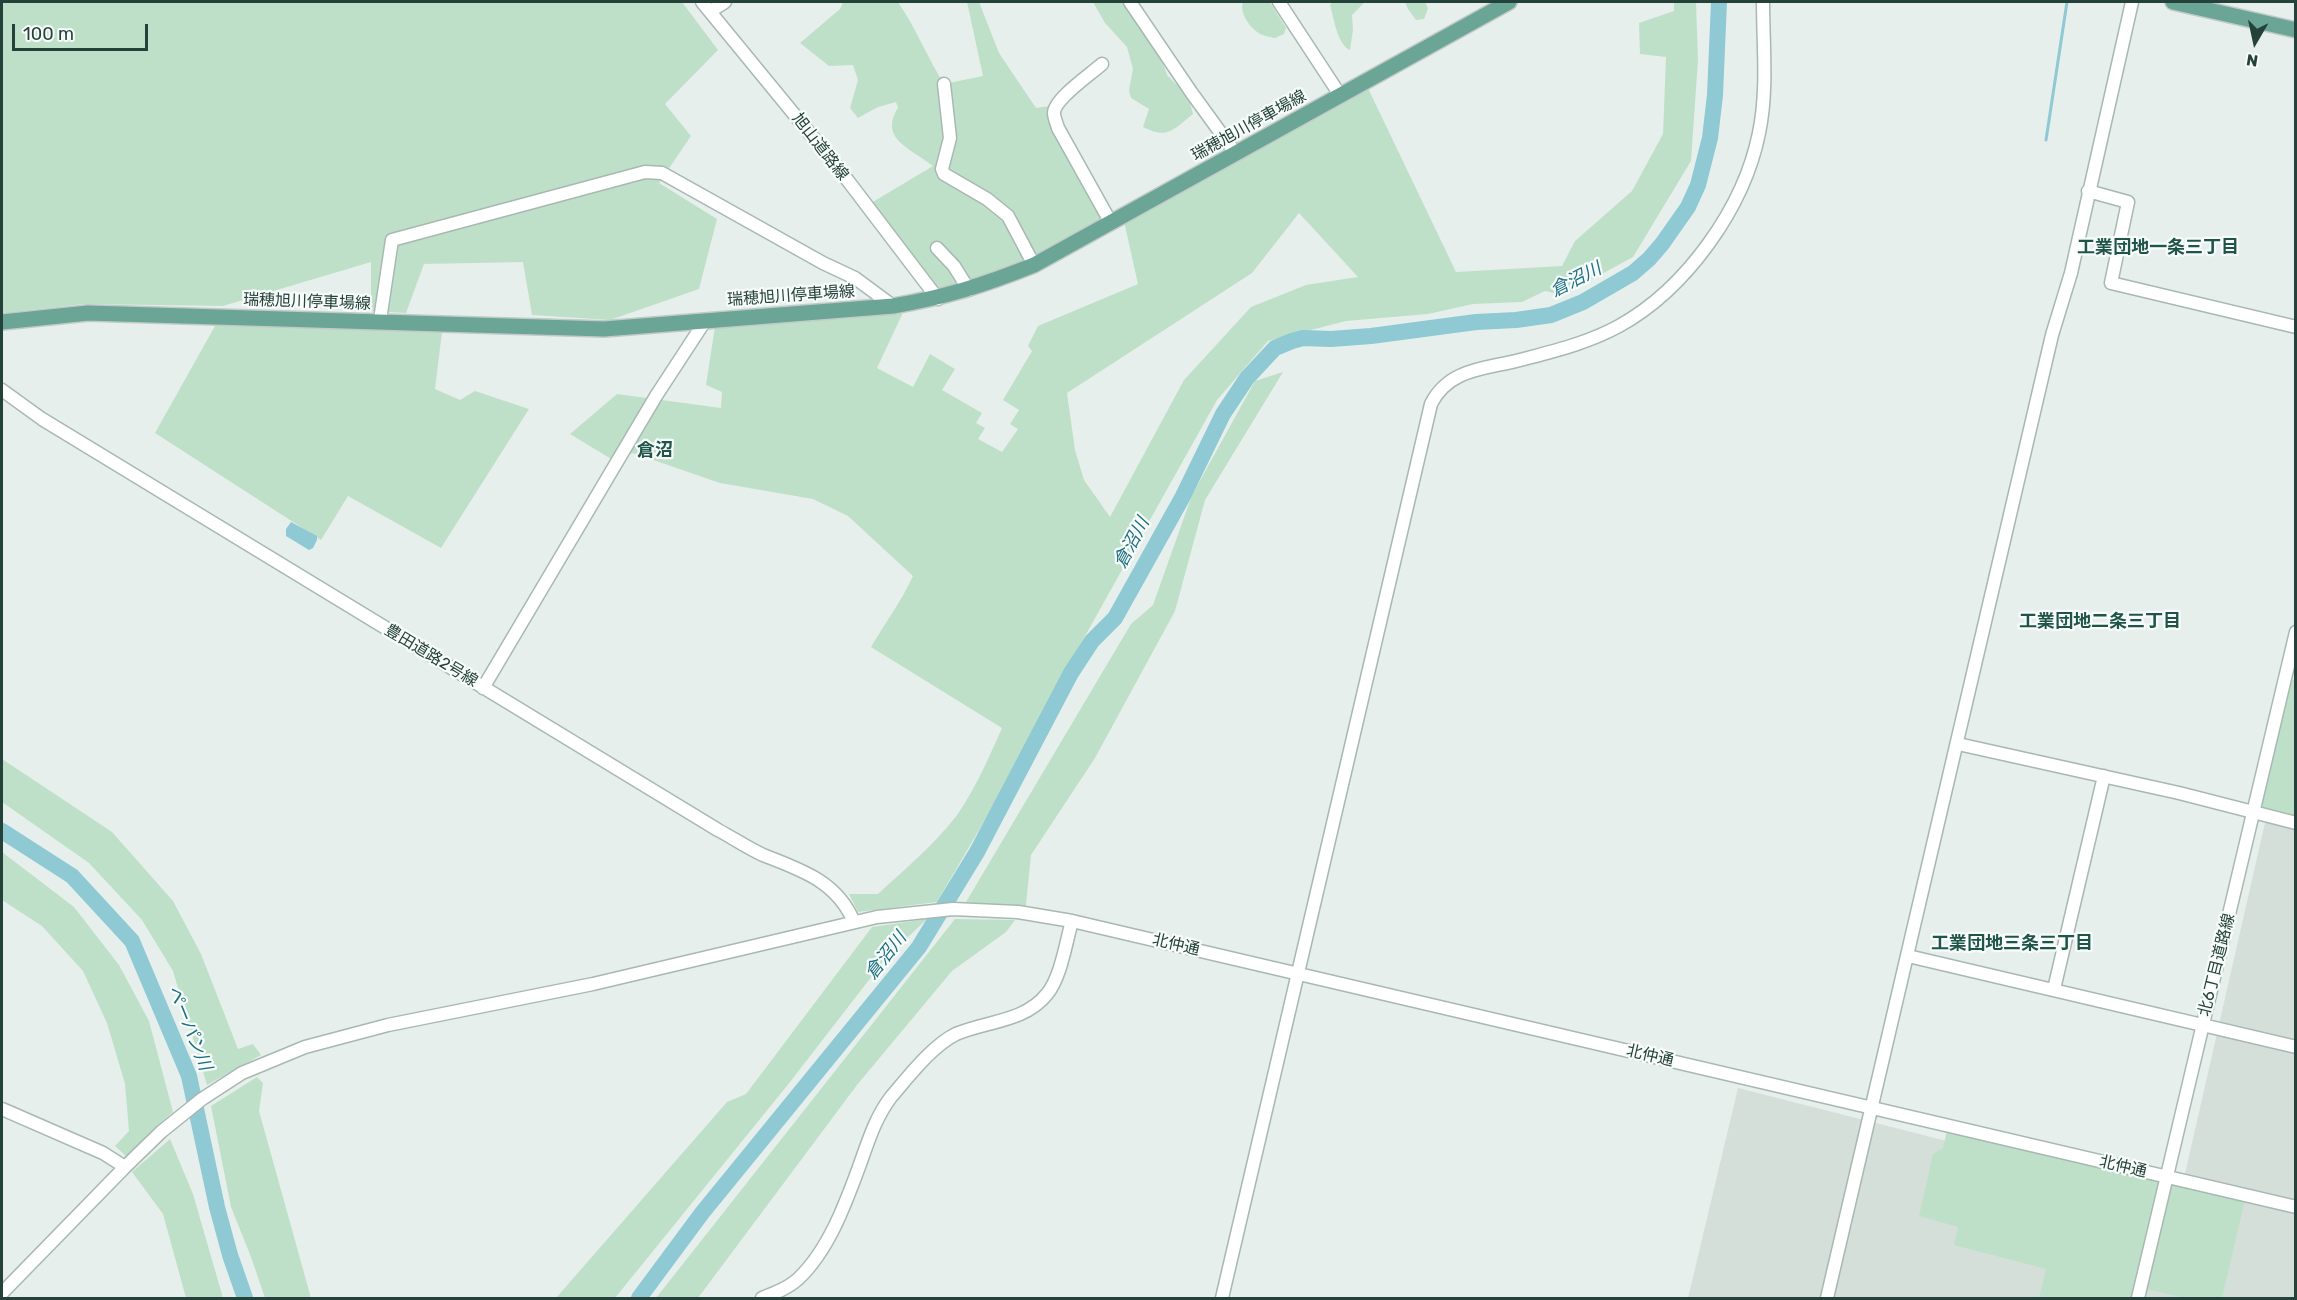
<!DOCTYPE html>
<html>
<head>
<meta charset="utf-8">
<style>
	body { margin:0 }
	#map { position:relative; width:2297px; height:1300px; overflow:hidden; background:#e6efeb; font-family:Rubik,sans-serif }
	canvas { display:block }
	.frame { position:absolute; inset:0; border:3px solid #24423a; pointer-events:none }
	.north { position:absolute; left:2225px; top:12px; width:60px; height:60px; -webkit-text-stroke:4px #f7fbf9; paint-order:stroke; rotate:189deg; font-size:16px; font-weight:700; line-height:24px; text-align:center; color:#24423a }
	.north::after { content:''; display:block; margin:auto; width:21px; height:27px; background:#24423a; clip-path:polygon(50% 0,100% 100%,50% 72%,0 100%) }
	.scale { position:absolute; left:12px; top:24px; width:136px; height:27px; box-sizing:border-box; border:3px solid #24423a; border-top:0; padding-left:8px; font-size:18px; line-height:21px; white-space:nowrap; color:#24423a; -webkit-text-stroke:4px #f7fbf9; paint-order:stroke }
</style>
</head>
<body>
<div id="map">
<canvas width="2297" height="1300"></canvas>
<div class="frame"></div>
<div class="north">N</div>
<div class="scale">100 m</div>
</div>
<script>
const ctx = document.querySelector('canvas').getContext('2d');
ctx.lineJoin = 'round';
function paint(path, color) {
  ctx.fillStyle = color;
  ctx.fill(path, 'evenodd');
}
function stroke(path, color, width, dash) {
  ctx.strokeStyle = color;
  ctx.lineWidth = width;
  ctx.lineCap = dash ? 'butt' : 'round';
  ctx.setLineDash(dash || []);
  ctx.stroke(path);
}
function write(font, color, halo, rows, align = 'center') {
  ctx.font = font + ' Rubik,"Noto Sans JP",sans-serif';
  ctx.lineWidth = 4.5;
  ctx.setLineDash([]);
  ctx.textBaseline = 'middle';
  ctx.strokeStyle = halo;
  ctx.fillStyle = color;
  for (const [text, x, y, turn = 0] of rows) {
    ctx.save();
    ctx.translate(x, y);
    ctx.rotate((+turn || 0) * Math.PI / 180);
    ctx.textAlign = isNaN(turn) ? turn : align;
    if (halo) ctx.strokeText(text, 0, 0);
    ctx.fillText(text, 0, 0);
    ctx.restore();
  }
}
paint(new Path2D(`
	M2295,691v607h-607l50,-210 441,112z`), '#d4dfda');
paint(new Path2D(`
	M2,2h680l36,48 -53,54 26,32 -32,47 58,36 -18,70 -89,31 -78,-5 -9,-53 -99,2 -18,49 -35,-2v-49l-148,44 -139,-2 -82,9z
	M843,2h55c18,26 29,55 46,82l39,-8 -16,-74h12l20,51 37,55 21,-3 -3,8 57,110 -173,76 -72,-93 67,-40c-21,-17 -55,-27 -35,-58l-2,-6 -18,5 -20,11 -8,-10 8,-28 -5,-15 -24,1 -29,-23 40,-34z
	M1093,2h30l38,55 6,18 12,12 11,16 3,11c-19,15 -25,26 -50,13l6,-18 -18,-11 -2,-8 4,-21 -6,-22 -22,-24z
	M1243,2h27l16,26 -2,6 -9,4c-4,-1 -11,-2 -15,-4 -10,-6 -21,-21 -17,-32z
	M1332,2h33l-13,13 1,15 -3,20c-13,-6 -16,-32 -20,-45z
	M1405,2h20l3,6 -4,11 -8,1 -8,-11z
	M1674,2h22l2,58 -7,101 -58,96 -70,38 -18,-4 -23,11 -49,2 -45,10 -82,7 -78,20 -51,59 -175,313 -38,74 -67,115 -79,10 -9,-18h29c27,-25 57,-50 79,-79 19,-27 32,-58 45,-87l-131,-81c14,-24 30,-45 42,-71l-65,-60 -35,-17 -93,-16 -87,-30 -20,7 -43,-26 47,-40 104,14 1,-16 -16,-7 10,-65 191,-16 -30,64 36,19 17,-33 25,15 -13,21 40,23 -6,10 9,5 -7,11 24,13 16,-23 -8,-5 9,-14 -16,-10 29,-49 -4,-5 10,-20 100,-42 -15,-67 242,-135 91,190 106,-6 13,-25 57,-50 31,-57 3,-77 -26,-3 -1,-31 35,-12zM1299,213l59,64 -52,8 -55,22 -67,73 -74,137 -26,-37 -9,-30 -8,-57 185,-120z
	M220,317l223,7 -8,65 25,11 15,-9 54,18 -88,139 -93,-52 -27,44 -166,-107z
	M1283,372l-78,128 -30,111 -80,147 -64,97 -5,50 -4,5 -56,-8 165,-278 22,-19 39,-110 63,-114z
	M2285,678l10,2v143l-42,-10z
	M2,759l110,73 61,69 28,53 37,95 15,-5 8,11 -54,30 -34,-114 -31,-51 -53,-57 -87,-61z
	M2,852l72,55 45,58 30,56 24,91 -17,15 -28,31 -13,-12 14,-15 -4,-47 -18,-61 -24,-52 -41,-45 -40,-26z
	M927,919l-41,39 -96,124 -175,216h-59l171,-196 19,-8 126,-167z
	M955,919l60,1 -9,12 -54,39 -95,114 -159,213h-42z
	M257,1077l6,6 -4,28 52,187h-46l-14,-41 -20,-50 -20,-101z
	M1948,1126l298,70 -24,102h-37l-44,-10 -3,10h-99l7,-29 -92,-24 4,-18 -39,-11 14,-62 10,-6z
	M170,1139l23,55 30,104h-37l-23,-84 -31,-42z`), '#bfe0c8');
paint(new Path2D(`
	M291,522l26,14v4l-4,8 -4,2 -23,-14v-7z`), '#8ec9d4');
stroke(new Path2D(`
	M2046,140l21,-138`), '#8ec9d4', 3);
stroke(new Path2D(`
	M2,831l70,45 60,65 57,135 28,131 13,48 15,43
	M639,1298l63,-85 217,-266 58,-95 94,-179 21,-32 23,-23 67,-120 41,-84 24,-36 28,-30 17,-7 11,-3 28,1 40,-3 105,-14 40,-2 35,-5 32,-13 50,-29 16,-14 13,-15 26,-37 10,-22 12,-47 5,-43 4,-93`), '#8ec9d4', 16);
const minor = new Path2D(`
	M702,2l137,167 99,130
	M1130,2l61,90 45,62
	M1279,2l61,93
	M711,11l14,-9
	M1102,64c-11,10 -48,35 -48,49 0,5 3,11 4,15l53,95
	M944,84l6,54 -8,31 2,5 43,25 21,17 26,49
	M2088,191l40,11 -17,81 185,44
	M937,248l17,18 15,24
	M381,322v-9l11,-73 253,-68 17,1 161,90 32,15 38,28
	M2,390l40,29 676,411c15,8 30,18 45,25 38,15 74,26 91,67
	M483,688l173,-292 49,-75
	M1958,744l221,49 117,30
	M1908,956l388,91
	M2054,989l50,-213
	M2,1109l101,44 22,14
	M2,1293l123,-126 36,-35 41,-33 40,-26 63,-26 83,-22 205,-41 284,-67 76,-8 65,3 54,9 1224,286
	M762,1298c13,-5 26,-10 36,-19 30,-28 47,-74 61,-112 9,-25 16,-49 32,-70 17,-20 42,-52 65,-63 30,-13 69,-12 91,-40 14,-17 19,-52 25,-73
	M1222,1298l209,-894c18,-36 55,-35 89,-44 34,-9 68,-17 99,-34 67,-37 125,-118 140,-193 9,-43 4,-88 4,-131
	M1827,1298l225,-963 19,-62 61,-271
	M2138,1298l158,-666`);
const major = new Path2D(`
	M2173,2l123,28
	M2,322l86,-9 516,16 289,-23c53,-9 91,-21 141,-41l475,-263`);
stroke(minor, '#a8b8b2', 15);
stroke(major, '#c2cac8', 18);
stroke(minor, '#fff', 12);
stroke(major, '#6aa596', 15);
write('16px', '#24423a', '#f7fbf9', [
	["瑞穂旭川停車場線",1249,126,-29],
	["旭山道路線",820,147,52],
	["瑞穂旭川停車場線",791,296,-4],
	["瑞穂旭川停車場線",307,302,2],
	["豊田道路2号線",431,656,31],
	["北仲通",1176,945,13],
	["北6丁目道路線",2217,965,-76],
	["北仲通",1650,1056,13],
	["北仲通",2123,1167,13]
]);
write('bold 18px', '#1f5548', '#f7fbf9', [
	["工業団地一条三丁目",2158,248],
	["倉沼",655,451],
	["工業団地二条三丁目",2100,622],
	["工業団地三条三丁目",2012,944]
]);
write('italic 18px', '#1c6f80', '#f7fbf9', [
	["倉沼川",1576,280,-27],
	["倉沼川",1132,543,-62],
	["倉沼川",886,956,-52],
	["ペーパン川",189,1028,68]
]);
</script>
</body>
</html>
